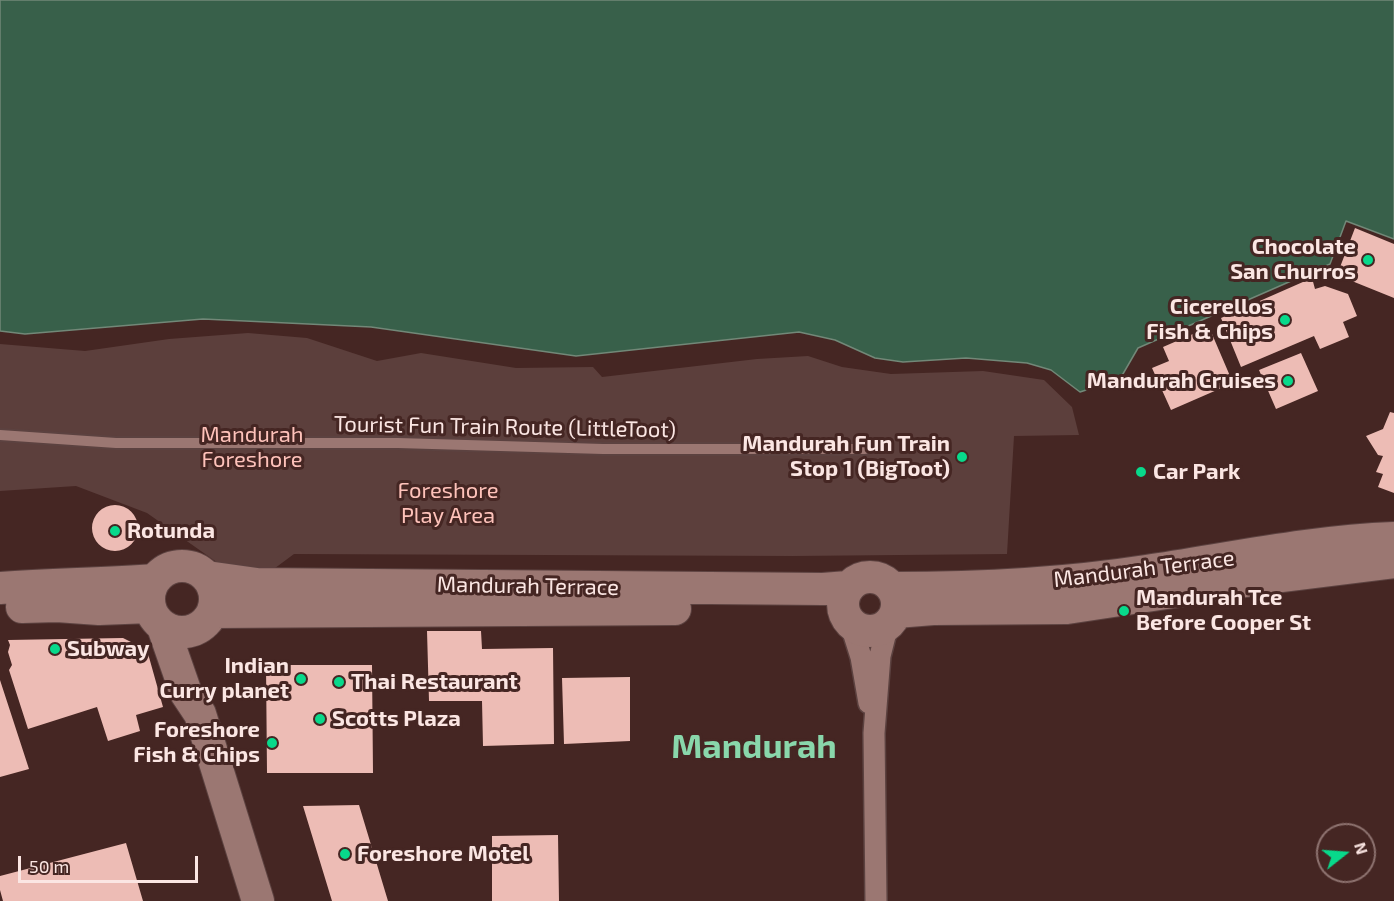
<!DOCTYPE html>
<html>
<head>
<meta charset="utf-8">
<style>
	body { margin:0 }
	#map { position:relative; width:1394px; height:901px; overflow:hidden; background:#452623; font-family:"Exo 2",sans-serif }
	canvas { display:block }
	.north { position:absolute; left:1316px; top:823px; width:60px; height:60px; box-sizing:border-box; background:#452623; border:2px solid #8e7370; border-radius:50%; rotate:73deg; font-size:16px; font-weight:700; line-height:24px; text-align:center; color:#fbe6e3 }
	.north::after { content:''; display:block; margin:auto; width:21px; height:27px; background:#08d98b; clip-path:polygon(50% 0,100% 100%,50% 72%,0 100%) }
	.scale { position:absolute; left:18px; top:856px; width:180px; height:27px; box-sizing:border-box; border:3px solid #fbe6e3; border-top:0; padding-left:8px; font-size:18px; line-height:21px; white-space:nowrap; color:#fbe6e3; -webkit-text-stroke:4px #452623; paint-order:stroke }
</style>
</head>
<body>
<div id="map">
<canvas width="1394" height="901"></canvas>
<div class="north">N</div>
<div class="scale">50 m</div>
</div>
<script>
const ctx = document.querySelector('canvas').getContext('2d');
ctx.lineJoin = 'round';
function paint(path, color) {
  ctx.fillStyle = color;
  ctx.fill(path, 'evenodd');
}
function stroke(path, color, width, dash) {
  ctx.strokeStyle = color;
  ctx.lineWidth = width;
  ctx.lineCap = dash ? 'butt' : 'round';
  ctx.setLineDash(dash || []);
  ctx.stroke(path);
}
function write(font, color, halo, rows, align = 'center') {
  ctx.font = font + ' "Exo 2",sans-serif';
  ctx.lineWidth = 6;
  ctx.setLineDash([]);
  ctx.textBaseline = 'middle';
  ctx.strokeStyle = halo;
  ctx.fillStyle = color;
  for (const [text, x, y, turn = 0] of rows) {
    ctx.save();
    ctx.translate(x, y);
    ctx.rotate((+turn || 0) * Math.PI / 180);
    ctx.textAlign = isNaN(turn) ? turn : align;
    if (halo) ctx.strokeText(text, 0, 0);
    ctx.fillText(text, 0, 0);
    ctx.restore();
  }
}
paint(new Path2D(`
	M248,333l59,5 70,23 44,-8 95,15 77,-1 9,10 155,-18 51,-3 34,11 49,7 92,-3 61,9 28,27 7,28 -65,1 -7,118 -214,2 -499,-2 -31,23 -38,-9 -78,-55 -71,-27 -76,5v-147l85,7 84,-12z`), '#5c3f3c');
const water = new Path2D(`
	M0,0h1394v239l-48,-18 -16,43 -192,84 -18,31 -40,13 -29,-22 -24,-7 -61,-5 -63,4 -28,-4 -40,-18 -36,-8 -223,24 -205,-29 -168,-8 -178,15 -25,-3z`);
paint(water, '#38604a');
stroke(water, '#728878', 1.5);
paint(new Path2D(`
	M1355,228l39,16v54l-57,-23z
	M1312,278l3,11 10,-3 23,8 9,22 -14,6 6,15 -29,12 -6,-13 -73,31 -20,-49z
	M1209,327l24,56 -62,27 -19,-42 17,-7 -6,-14z
	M1301,353l17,38 -42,18 -17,-39z
	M1390,412l4,1v80l-16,-6 5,-13 -7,-2 7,-16 -5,-1 -12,-19 17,-7z
	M92 528a23 23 0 1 1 46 0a23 23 0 1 1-46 0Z
	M427,631h54l1,18 71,-1 1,96 -71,2 -1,-45h-53z
	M123,638l24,12 16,57 -27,8 4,16 -32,10 -11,-34 -69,22 -19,-59 3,-5 -4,-13 2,-7 -2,-5z
	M266,665h106l1,108h-106z
	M630,677v64l-66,3 -2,-66z
	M0,680l29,89 -29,8z
	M359,805l29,96h-56l-29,-95z
	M558,835l1,66h-67v-65z
	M126,843l17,58h-140l-3,-11v-14z`), '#edbcb5');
const lane = new Path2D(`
	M0,435l116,8h282l205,6h262`);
const street = new Path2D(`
	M850,622l11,35 8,46
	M876,901l-2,-168 6,-77 8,-32`);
const secondary = new Path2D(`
	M149 599a33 33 0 1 1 66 0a33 33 0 1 1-66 0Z
	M207,577l50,7 566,5 25,-2
	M843 604a27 27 0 1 1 54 0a27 27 0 1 1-54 0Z
	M0,588c52,-4 104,-4 155,-8
	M892,588c85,0 170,-4 254,-17 82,-12 165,-30 248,-33
	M22,607l35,-1 42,3 51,-2
	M213,612l462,-3
	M896,612l37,-3 134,-1 192,-29 135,-17
	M163,627l23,66 14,21 58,187`);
stroke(lane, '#5c4240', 14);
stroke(street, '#5c4240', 24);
stroke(secondary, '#5c4240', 34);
stroke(lane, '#9b7772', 10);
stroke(street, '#9b7772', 21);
stroke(secondary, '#9b7772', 32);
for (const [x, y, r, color] of [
	[1368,260,6,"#08d98b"],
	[1285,320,6,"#08d98b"],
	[1288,381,6,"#08d98b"],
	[962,457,6,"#08d98b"],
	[1141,472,6,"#08d98b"],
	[115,531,6,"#08d98b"],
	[1124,611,6,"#08d98b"],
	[55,649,6,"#08d98b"],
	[301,679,6,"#08d98b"],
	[339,682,6,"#08d98b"],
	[320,719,6,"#08d98b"],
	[272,743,6,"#08d98b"],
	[345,854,6,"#08d98b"]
]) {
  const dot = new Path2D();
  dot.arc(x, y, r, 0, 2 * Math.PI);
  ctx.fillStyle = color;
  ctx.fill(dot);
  stroke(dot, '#452623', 2);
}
write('bold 22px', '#fbe6e3', '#452623', [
	["Chocolate",1356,247,"right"],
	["San Churros",1356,272,"right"],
	["Cicerellos",1273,307,"right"],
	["Fish & Chips",1273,332,"right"],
	["Mandurah Cruises",1276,381,"right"],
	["Mandurah Fun Train",950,444,"right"],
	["Stop 1 (BigToot)",950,469,"right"],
	["Car Park",1153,472],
	["Rotunda",127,531],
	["Mandurah Tce",1136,598],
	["Before Cooper St",1136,623],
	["Subway",67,649],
	["Indian",289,666,"right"],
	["Curry planet",289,691,"right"],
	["Thai Restaurant",351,682],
	["Scotts Plaza",332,719],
	["Foreshore",260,730,"right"],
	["Fish & Chips",260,755,"right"],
	["Foreshore Motel",357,854]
], 'left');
write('22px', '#fbe6e3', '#452623', [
	["Tourist Fun Train Route (LittleToot)",505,427,1],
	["Mandurah Terrace",1144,569,-7],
	["Mandurah Terrace",528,586,1]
]);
write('22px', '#fec2ba', '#452623', [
	["Mandurah",252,435],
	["Foreshore",252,460],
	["Foreshore",448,491],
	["Play Area",448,516]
]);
write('bold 34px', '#89d7ab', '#452623', [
	["Mandurah",754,747]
]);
</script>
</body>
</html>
